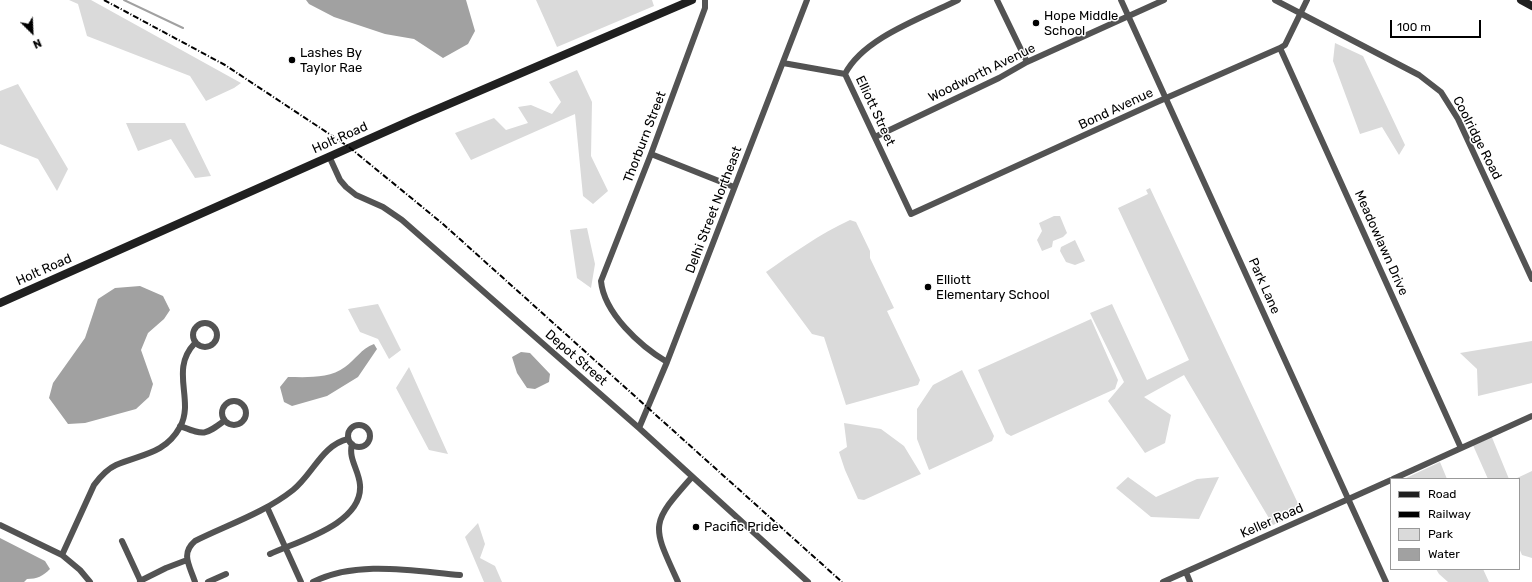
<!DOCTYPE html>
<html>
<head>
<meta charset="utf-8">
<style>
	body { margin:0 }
	#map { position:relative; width:1532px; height:582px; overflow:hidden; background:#fff; font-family:Rubik,sans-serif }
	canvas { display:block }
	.legend { position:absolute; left:1390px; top:478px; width:130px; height:92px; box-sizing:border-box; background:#fff; border:1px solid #999; margin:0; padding:5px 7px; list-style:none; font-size:12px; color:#000 }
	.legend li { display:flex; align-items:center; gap:8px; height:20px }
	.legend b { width:20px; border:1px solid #999 }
	.north { position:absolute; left:12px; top:12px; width:40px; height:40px; -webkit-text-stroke:3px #fff; paint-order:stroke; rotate:156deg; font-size:11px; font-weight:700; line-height:16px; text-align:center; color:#000 }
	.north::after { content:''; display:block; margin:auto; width:14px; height:18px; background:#000; clip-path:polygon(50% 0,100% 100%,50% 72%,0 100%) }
	.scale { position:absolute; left:1390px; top:20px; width:91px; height:18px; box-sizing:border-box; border:2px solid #000; border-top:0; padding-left:5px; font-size:12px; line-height:14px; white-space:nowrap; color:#000; -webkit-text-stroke:3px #fff; paint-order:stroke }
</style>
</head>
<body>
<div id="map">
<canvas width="1532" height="582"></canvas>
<ul class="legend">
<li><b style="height:5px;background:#202020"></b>Road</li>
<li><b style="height:5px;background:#000"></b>Railway</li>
<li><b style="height:11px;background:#dadada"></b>Park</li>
<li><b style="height:11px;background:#a1a1a1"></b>Water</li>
</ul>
<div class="north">N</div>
<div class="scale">100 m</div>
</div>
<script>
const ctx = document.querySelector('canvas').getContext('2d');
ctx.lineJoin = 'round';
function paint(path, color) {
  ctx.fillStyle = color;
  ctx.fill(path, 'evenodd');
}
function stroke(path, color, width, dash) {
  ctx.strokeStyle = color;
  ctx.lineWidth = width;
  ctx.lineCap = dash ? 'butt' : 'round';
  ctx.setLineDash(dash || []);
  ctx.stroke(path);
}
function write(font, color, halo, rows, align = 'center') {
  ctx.font = font + ' Rubik,sans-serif';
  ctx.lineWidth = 3;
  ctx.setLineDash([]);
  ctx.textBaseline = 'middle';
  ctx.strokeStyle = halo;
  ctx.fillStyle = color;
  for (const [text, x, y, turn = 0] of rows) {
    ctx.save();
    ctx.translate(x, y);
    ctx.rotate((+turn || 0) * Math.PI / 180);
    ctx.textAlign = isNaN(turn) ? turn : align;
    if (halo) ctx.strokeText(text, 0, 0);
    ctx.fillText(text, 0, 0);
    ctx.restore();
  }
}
paint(new Path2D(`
	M69,0h22l150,83 -7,5 -28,13 -16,-25 -103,-40 -9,-32z
	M536,0h116l2,6 -97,41z
	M1335,43l28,13 42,89 -6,10 -17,-28 -22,7 -27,-73z
	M577,70l15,32 -1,54 17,35 -15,13 -10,-8 -8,-82 -104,46 -16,-27 39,-15 12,12 22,-7 -10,-16 13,-2 21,9 9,-12 -12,-20z
	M18,84l50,85 -11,22 -19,-32 -38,-15v-53z
	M126,123h59l26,53 -16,2 -24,-39 -33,12z
	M1150,188l152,324 -29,13 -89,-150 -40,22 27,18 -6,28 -20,10 -37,-52 16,-19 -34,-69 22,-9 35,76 42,-20 -71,-152 30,-14 -2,-4z
	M1054,216h6l7,17 -4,4 -10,4 -1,6 -10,4 -5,-11 5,-9 -3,-8z
	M850,220l6,2 14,29v7l24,50 -7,3 33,69 -2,5 -72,20 -22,-68 -12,-3 -46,-62c27,-19 54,-38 84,-52z
	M587,228l8,36 -4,24 -14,-10 -7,-48z
	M1075,240l10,21 -10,4 -9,-3 -6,-11 1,-4z
	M378,304l23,46 -12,9 -11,-20 -18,-7 -12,-23z
	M1091,319l27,61 -3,9 -104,47 -5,-3 -28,-63z
	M1532,341v42l-54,13 -1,-27 -17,-16z
	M409,367l39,87 -19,-4 -33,-62z
	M962,370l32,66 -2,5 -63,29 -12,-31v-30l16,-24z
	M844,423l37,6 23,17 17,28 -57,26 -6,-1 -13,-29 -6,-18 8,-5z
	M1491,435l18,44h-21l-16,-36z
	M1440,462l7,17h-43z
	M1532,471v87l-10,-3 -3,-7v-69h-4z
	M1128,477l28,20 41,-18 22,-2 -20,42 -48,-2 -35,-29z
	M478,523l7,21 -5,14 15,8 7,16h-18l-19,-45z
	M1436,569h47l6,13h-41l-9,-8z`), '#dadada');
paint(new Path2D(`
	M306,0h160l9,31 -7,13 -25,14 -29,-19 -29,-5 -51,-17 -25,-13z
	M140,286l23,10 7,14 -6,9 -16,14 -7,17 12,34 -4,13 -13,12 -51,14 -17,1 -19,-26 4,-15 32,-45 13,-39 17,-11z
	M374,344l3,5 -19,28 -31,19 -35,10 -8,-4 -4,-15 8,-10c18,0 41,2 57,-10 11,-8 16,-18 29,-23z
	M521,352l9,1 20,21 -1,8 -14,7 -8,-1 -10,-15 -5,-16z
	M0,538l45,23 5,8c-7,7 -13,10 -23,10l-3,3h-24z`), '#a1a1a1');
stroke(new Path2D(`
	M124,0l59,28`), '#a1a1a1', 2);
stroke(new Path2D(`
	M997,0l30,62
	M1121,0l265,582
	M1275,0l144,75 22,17 17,27 74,160
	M1280,48l181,400
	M783,63l62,11 66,140 246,-112 123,-54 5,-3 22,-45
	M845,74c18,-36 77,-56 113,-74
	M875,137l124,-59 28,-16 137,-62
	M651,154l83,33
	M329,156l11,24 6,7 10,8 27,12 19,13 237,208 169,154
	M193 335a12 12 0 1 1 24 0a12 12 0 1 1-24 0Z
	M667,362c-27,-16 -63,-49 -66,-81l50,-127 54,-146v-8
	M222 413a12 12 0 1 1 24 0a12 12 0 1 1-24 0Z
	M348 436a11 11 0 1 1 22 0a11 11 0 1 1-22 0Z
	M180,426c24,9 24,10 44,-5
	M639,428l28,-66 140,-362
	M1393,479l139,-63
	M267,507l34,75
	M0,525l62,30 18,15 10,12
	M122,541l19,41
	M270,554c28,-13 93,-30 90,-69 -1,-15 -12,-26 -8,-41
	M62,555l32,-70c6,-8 13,-16 22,-20 26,-11 49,-11 64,-38 15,-27 -11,-57 15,-84
	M1186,572l4,10
	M140,581l26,-13 21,-8
	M195,582c-5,-16 -15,-28 0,-41 32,-16 69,-28 98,-51 20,-16 29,-45 55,-51
	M208,582l18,-8
	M313,582c44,-22 100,-11 147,-7
	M678,582c-26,-57 -29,-57 14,-105
	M1163,582l228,-102`), '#535353', 6);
stroke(new Path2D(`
	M1521,0l11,6
	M0,303l414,-184 278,-119`), '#202020', 8);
stroke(new Path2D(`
	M104,0l121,65 124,82 94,77 399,358`), '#000', 2, [6, 2, 1, 2]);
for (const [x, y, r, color] of [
	[1036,23,4,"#000"],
	[292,60,4,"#000"],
	[928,287,4,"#000"],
	[696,527,4,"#000"]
]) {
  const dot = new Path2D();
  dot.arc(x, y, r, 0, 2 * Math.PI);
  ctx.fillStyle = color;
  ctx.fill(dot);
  stroke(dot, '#fff', 1.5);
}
write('13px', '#000', '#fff', [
	["Hope Middle",1044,16],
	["School",1044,31],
	["Lashes By",300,53],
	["Taylor Rae",300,68],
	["Elliott",936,280],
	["Elementary School",936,295],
	["Pacific Pride",704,527]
], 'left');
write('13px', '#000', '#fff', [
	["Woodworth Avenue",982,73,-26],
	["Bond Avenue",1116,109,-25],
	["Elliott Street",875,111,65],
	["Thorburn Street",645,137,-69],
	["Holt Road",340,138,-24],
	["Coolridge Road",1477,138,63],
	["Delhi Street Northeast",714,210,-69],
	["Meadowlawn Drive",1381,243,66],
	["Holt Road",44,270,-24],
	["Park Lane",1264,286,66],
	["Depot Street",576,358,41],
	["Keller Road",1272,521,-24]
]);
</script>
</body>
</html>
